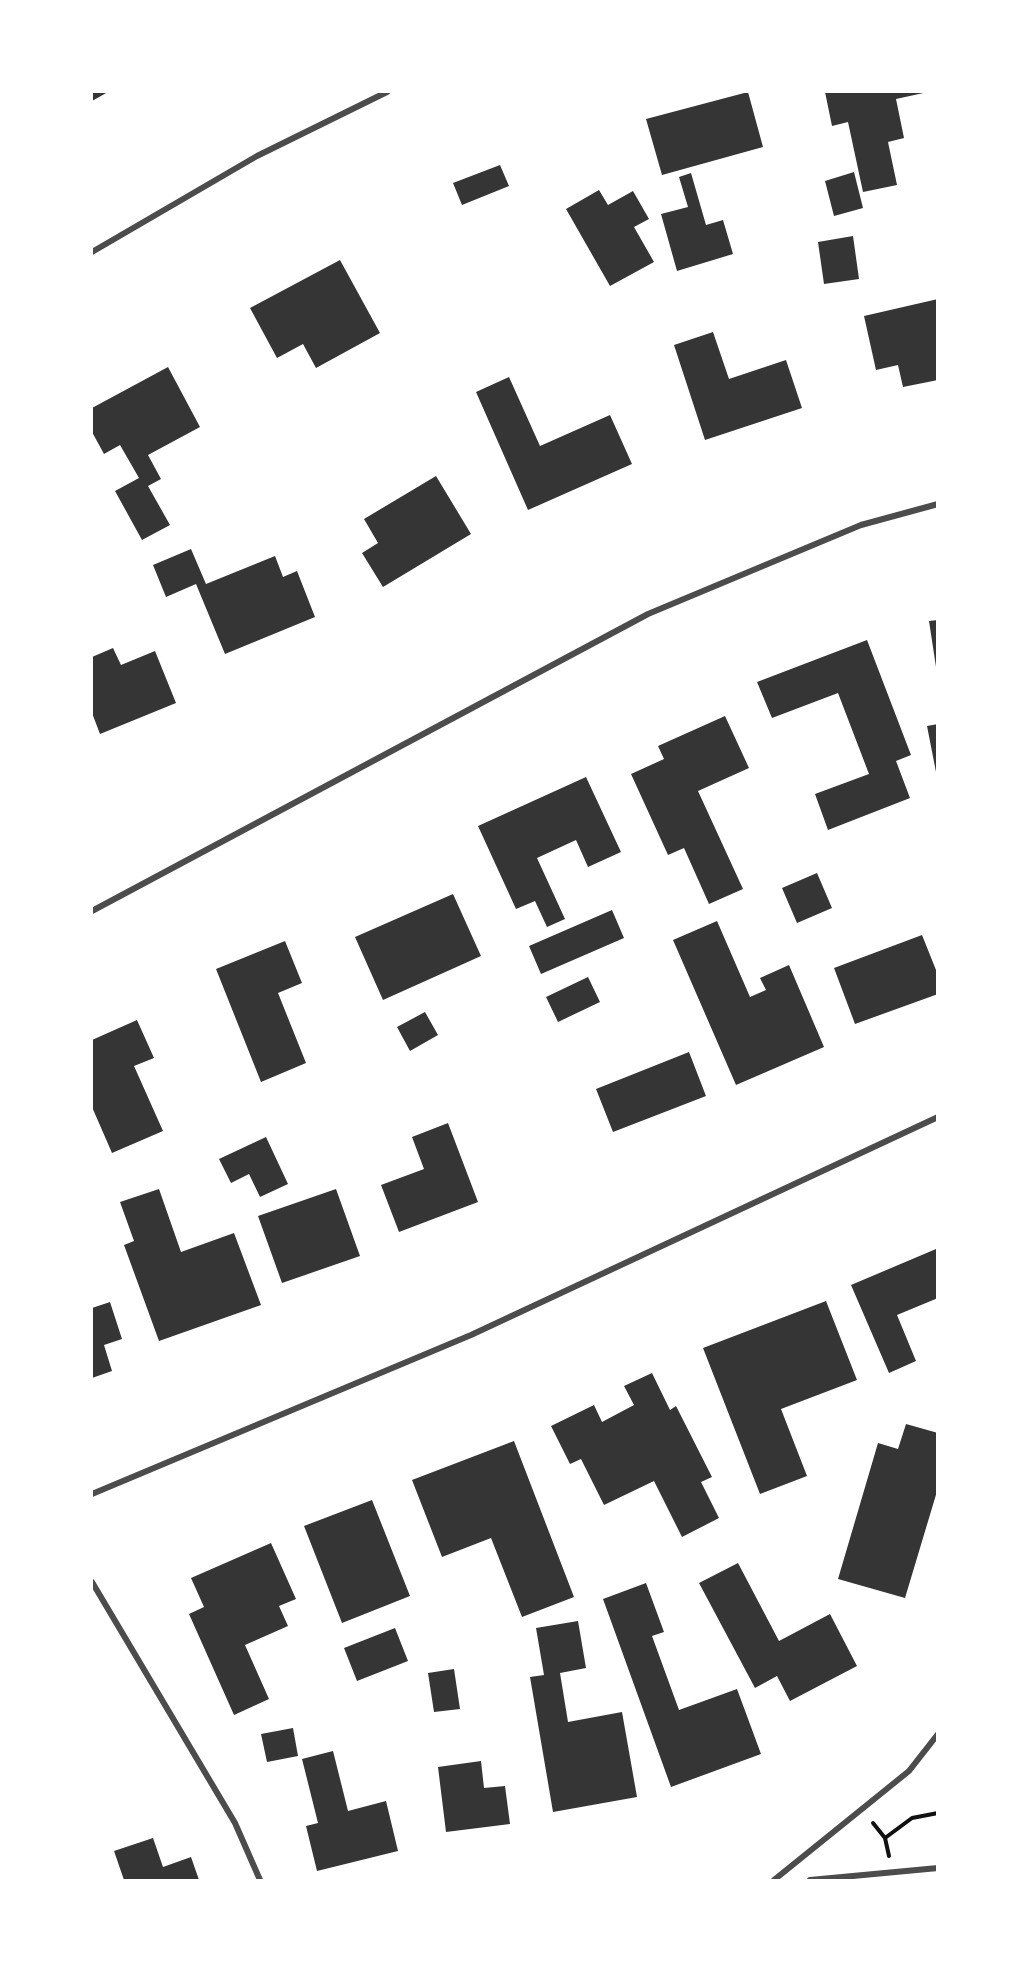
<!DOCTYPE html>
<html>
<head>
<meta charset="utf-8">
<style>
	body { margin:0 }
	#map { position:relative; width:1029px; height:1972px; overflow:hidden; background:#fff; font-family:"Sofia Sans Condensed",sans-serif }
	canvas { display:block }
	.frame { position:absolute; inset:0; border:93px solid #fff; pointer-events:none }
</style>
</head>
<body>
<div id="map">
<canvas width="1029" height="1972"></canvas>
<div class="frame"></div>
</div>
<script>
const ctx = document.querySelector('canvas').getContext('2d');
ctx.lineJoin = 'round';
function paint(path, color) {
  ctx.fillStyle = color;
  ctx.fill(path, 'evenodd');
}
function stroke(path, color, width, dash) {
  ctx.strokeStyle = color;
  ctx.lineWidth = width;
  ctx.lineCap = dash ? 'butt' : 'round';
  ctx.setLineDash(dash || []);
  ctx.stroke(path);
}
paint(new Path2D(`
	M92,92h16l-16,9z
	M748,92l15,55 -101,28 -16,-56z
	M825,92h103l-32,7 8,39 -16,4 9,43 -34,7 -15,-70 -16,4z
	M500,165l9,21 -47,19 -9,-22z
	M854,172l9,36 -29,8 -9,-35z
	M691,173l15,52 17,-5 10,34 -56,17 -16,-57 27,-7 -9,-30z
	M599,190l9,15 25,-14 16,28 -15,8 20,35 -44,24 -44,-77z
	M853,236l6,43 -35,5 -6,-42z
	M340,260l40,73 -64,35 -13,-24 -26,14 -27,-50z
	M938,299v81l-35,7 -5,-22 -22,5 -12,-54z
	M713,332l16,47 57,-19 16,48 -97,32 -31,-95z
	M168,367l32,60 -52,28 13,24 -13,7 22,39 -28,15 -27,-49 24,-13 -19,-33 -16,9 -12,-22v-24z
	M509,377l31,69 70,-31 22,49 -104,46 -52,-118z
	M436,476l35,58 -88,53 -21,-34 16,-10 -14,-24z
	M191,549l15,35 69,-28 8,21 14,-6 18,46 -90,37 -29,-70 -30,13 -13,-32z
	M938,620v47h-2l-7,-46z
	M867,640l44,115 -15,6 14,37 -82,32 -13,-36 54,-20 -31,-81 -66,25 -15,-36z
	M113,648l8,17 34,-14 21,52 -76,31 -8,-21v-56z
	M725,716l24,52 -51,23 45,98 -34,15 -25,-56 -16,7 -37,-81 33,-15 -6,-13z
	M938,724v48h-2l-9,-46z
	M586,777l35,75 -33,15 -12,-27 -39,18 28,61 -18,8 -12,-26 -19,8 -38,-83z
	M817,873l15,35 -35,15 -15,-35z
	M453,894l28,62 -98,44 -28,-63z
	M612,910l12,28 -83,36 -12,-28z
	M717,921l33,76 16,-7 -6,-12 29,-13 35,82 -88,38 -63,-145z
	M922,935l16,40v19l-83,30 -21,-56z
	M285,941l17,42 -24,10 28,70 -45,19 -45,-113z
	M588,977l12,25 -42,20 -12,-25z
	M425,1012l13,23 -28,16 -13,-24z
	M137,1020l17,38 -20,8 29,65 -51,22 -20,-46v-67z
	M689,1052l17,44 -93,36 -17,-43z
	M448,1123l30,79 -79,30 -18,-47 43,-16 -12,-32z
	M266,1137l22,47 -28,13 -11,-23 -18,9 -12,-24z
	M159,1189l22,63 53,-19 27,72 -102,36 -35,-96 10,-4 -14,-39z
	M336,1189l24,67 -78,27 -24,-67z
	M936,1249l2,4v45l-41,17 19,46 -27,12 -38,-88z
	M826,1301l31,79 -76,29 26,67 -47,18 -57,-146z
	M110,1302l12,37 -18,6 8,26 -20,7v-70z
	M652,1373l18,37 6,-4 36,71 -11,5 18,36 -37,19 -28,-56 -50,24 -23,-46 -11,5 -19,-38 43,-21 8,17 32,-17 -10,-19z
	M906,1424l32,9v55l-33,110 -67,-19 40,-136 20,6z
	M514,1441l60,156 -52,20 -31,-79 -49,19 -30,-77z
	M372,1500l38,96 -68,27 -38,-97z
	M271,1543l25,56 -17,7 9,20 -43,19 24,54 -35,16 -45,-101 15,-7 -13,-29z
	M738,1563l41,78 51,-27 27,52 -67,35 -13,-25 -22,12 -56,-105z
	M646,1583l18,49 -12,4 27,74 58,-21 24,65 -90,33 -68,-188z
	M578,1621l8,47 -26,5 8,49 54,-10 15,85 -84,15 -23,-135 14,-2 -8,-47z
	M395,1628l13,33 -51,20 -13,-33z
	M454,1669l6,40 -26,3 -6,-39z
	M293,1728l5,28 -31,6 -6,-28z
	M333,1751l15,60 38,-10 12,50 -81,20 -11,-45 12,-3 -16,-64z
	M481,1761l3,27 21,-2 5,38 -64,8 -8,-65z
	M153,1838l10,29 28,-10 8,23h-75l-10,-29z`), '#353535');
stroke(new Path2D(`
	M873,1823l12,15 4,18
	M885,1838l27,-20 26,-5`), '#111', 4);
stroke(new Path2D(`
	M92,252l165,-96 130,-64
	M92,911l556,-297 213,-89 77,-21
	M92,1494l379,-159 467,-218
	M92,1582l143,241 25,57
	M774,1880l135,-109 29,-37
	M810,1880l128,-12`), '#4c4c4c', 6);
</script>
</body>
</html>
